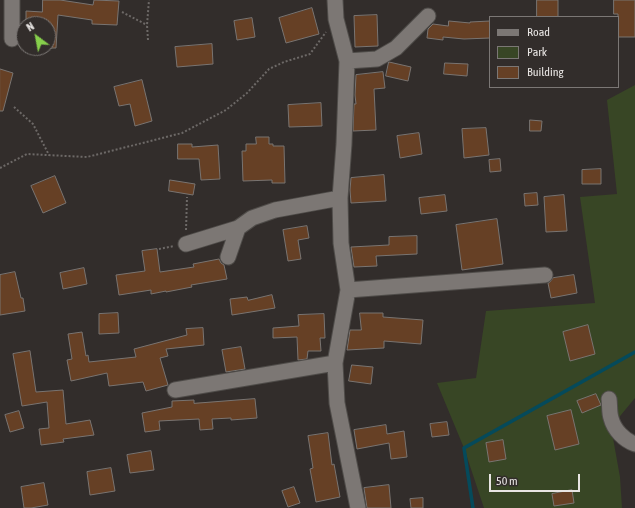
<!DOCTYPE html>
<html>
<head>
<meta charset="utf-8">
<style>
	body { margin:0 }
	#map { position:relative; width:635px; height:508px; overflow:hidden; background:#322d2b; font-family:"Asap Condensed",sans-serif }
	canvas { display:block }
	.legend { position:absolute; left:489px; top:16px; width:130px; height:72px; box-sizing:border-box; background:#322d2b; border:1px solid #7b7775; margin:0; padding:5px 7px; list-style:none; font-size:12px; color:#e8e5e3 }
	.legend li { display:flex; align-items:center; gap:8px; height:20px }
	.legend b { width:20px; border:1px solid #7b7775 }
	.north { position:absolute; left:16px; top:16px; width:40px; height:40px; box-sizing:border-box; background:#322d2b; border:1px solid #7b7775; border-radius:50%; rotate:328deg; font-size:11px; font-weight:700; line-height:16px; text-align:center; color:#e8e5e3 }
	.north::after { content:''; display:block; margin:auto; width:14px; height:18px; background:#86cf4b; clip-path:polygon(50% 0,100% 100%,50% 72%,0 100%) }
	.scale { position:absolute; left:489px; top:474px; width:91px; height:18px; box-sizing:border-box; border:2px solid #e8e5e3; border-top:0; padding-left:5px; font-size:12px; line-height:14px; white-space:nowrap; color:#e8e5e3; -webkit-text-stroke:3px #322d2b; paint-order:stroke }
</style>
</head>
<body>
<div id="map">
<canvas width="635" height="508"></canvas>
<ul class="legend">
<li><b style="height:5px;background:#7c7774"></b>Road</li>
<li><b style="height:11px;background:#384625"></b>Park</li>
<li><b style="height:11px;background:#664025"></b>Building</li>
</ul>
<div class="north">N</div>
<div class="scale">50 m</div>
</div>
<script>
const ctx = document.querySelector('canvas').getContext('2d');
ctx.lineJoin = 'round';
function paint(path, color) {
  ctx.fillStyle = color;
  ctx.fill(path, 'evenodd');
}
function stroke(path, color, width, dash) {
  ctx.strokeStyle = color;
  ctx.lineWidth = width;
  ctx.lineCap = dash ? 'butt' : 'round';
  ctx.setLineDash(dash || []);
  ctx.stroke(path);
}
paint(new Path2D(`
	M635,85v313l-24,29 9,50 2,31h-138l-20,-60 -27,-65 39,-5 10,-67 109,-8 -15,-106 37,-3 -10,-94z`), '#384625');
stroke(new Path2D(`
	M473,508l-9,-60 171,-96`), '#054a5b', 3.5);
const building = new Path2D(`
	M43,0h17l33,5 1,-5 25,1 -2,24 -25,-1v-4l-34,-5 -2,33h-8v-24h-22v-13l16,1z
	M537,0h21v17h-21z
	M614,0h21v37h-17v-23h-4z
	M312,8l7,26 -33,9 -7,-25z
	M377,15l1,31 -23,1 -1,-31z
	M252,18l3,19 -18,3 -3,-19z
	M449,21l21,2v-1l20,-1v17l-26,1 -21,-2v3l-16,-2 1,-9 5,-5 15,2z
	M212,44l1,20 -36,3 -2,-20z
	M389,62l22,5 -3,14 -22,-5z
	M445,63l23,1 -1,12 -23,-2z
	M0,69l13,4 -10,38h-3z
	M383,72l2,16 -11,1 2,41 -23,1 1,-27h2l-1,-9 1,-20z
	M142,80l10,41 -17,5 -5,-22 -11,2 -5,-19z
	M321,103l1,23 -33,1 -1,-22z
	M530,120l12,1 -1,10h-11z
	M486,128l3,27 -25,3 -2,-29z
	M419,133l3,21 -22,4 -3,-22z
	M256,137h13v7h4v2h11l1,37h-13v-3l-29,1 -1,-30h4v-7h10z
	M178,144h14v3l26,-2 2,34 -19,1 -2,-21h-21z
	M500,159l1,12 -11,1 -1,-12z
	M601,169v15h-19v-14z
	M384,175l2,26 -35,2 -1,-13 1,-12z
	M55,176l11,27 -23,10 -12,-27z
	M170,180l25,4 -2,11 -24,-4z
	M537,193l1,12 -13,1 -1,-12z
	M445,195l2,16 -26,3 -2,-16z
	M564,195l3,36 -21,1 -2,-35z
	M497,219l6,45 -41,6 -6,-45z
	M307,226l2,12 -11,2 3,19 -13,2 -5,-31z
	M417,236v18l-41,2 1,10 -23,1 -3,-20 38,-2v-8z
	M157,249l3,23 34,-5 -1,-3 26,-5 2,4 3,2 3,14 -36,6 1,2 -26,5v-1l-15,3v-4l-32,5 -3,-20 29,-4 -3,-20z
	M84,268l3,16 -24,5 -3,-16z
	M15,272l6,26h2l2,13 -25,4v-40z
	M574,275l3,18 -26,5 -3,-15 2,-1 3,-4z
	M272,295l3,13 -18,3 -25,4 -2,-16 17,-2 1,3z
	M118,313l1,20 -20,1v-20z
	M360,313h23v4l40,3 -2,24 -37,-3v7l-37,2 3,-20h11z
	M324,314l1,24h-5l1,13h-13l-1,8 -9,1 -1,-23 -24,1v-10l26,-2 -1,-11z
	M588,325l7,29 -25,7 -7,-29z
	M203,328l1,17 -38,4 2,7 -8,2 8,27 -22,6 -3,-9 -34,4 -2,-13 -36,8 -4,-21 5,-1 -4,-25 14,-2 4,24 2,-1 1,7 47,-5 -2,-8 53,-14 -1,-6z
	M241,347l4,22 -19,3 -4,-22z
	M30,351l6,41 27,-2 3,34 24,-4 4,15 -31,4 1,3 -23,3 -2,-16 10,-1 -2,-26 -25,4 -9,-52z
	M352,365l21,2 -2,17 -22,-3z
	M596,394l5,11 -19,8 -5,-12z
	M255,399l2,19 -26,2v-2l-19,1 1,10 -13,1 -1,-11 -40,2 1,9 -15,2 -3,-19 30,-6v-6l22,-1v3z
	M571,410l8,34 -24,6 -8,-34z
	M19,411l5,17 -14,4 -5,-17z
	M447,422l2,13 -17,2 -2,-13z
	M386,425l1,9 17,-3 3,26 -16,2 -2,-16 -32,6 -3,-19z
	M328,433l4,32 2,-1 6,33 -24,5 -6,-33 3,-1 -5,-32z
	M503,440l3,19 -17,3 -3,-19z
	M151,451l3,19 -24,3 -3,-18z
	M111,468l4,23 -25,4 -3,-23z
	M44,483l4,22 -17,3h-7l-3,-21z
	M389,485l2,23h-24l-3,-20z
	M294,487l6,16 -12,4 -6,-16z
	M572,490l2,13 -20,3 -2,-12z
	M423,498v10h-12l-1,-9z`);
paint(building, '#664025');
stroke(building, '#797471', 1);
const minor = new Path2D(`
	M12,0v39
	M335,0l1,19 11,42 -3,83 -4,54 1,45 7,47 -13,73 2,40 21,105
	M347,61l30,-2 19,-11 32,-32
	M186,244l52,-16 14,-10 23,-8 65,-12
	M228,257l10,-29
	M348,290l197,-15
	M175,390l160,-27
	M609,399c1,6 0,13 2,19 3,12 13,22 24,26`);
stroke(minor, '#4f4c49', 17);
stroke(new Path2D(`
	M122,12l25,13
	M148,40l-1,-15 2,-25
	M14,107l19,17 16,31
	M0,168l27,-14 60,3 95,-24 44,-23 21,-17 22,-24 15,-7 26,-8 16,-22
	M186,230l1,-33
	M159,249l15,-3`), '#6d6967', 2, [2, 2]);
stroke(minor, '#7c7774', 15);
</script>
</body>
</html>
